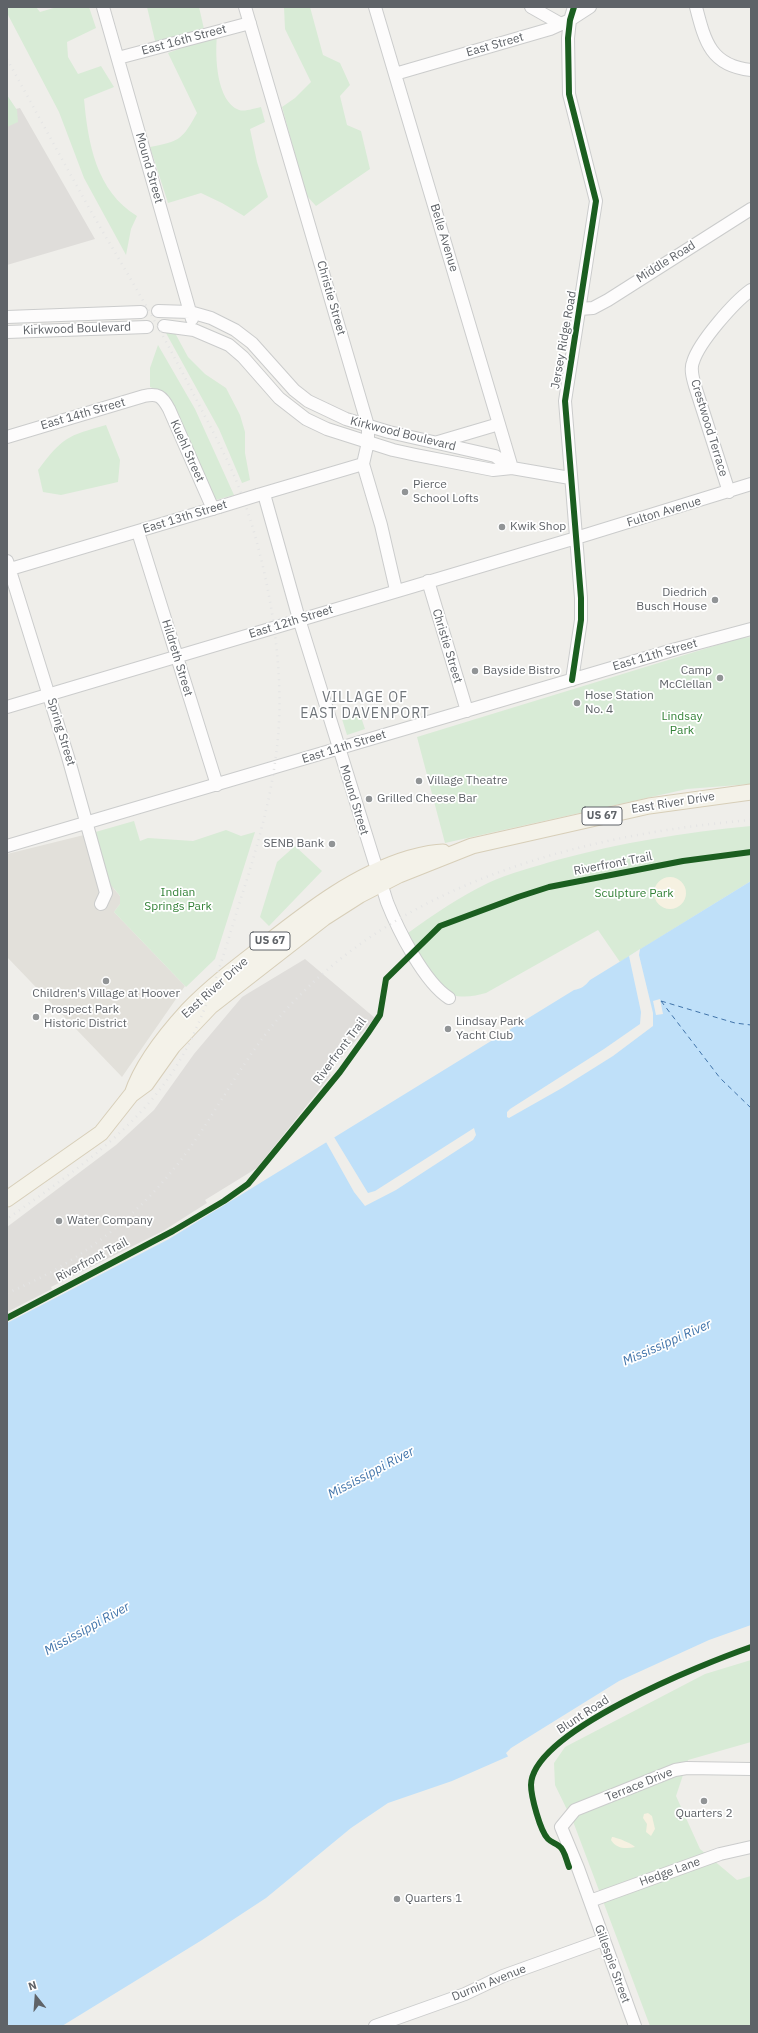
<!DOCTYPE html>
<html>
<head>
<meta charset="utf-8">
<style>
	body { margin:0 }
	#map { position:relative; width:758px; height:2033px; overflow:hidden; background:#efeeea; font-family:"IBM Plex Sans",sans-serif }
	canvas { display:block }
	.frame { position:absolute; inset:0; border:8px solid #5f6368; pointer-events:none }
	.north { position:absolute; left:16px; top:1977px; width:40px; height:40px; -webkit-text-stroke:3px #fff; paint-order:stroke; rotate:343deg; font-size:11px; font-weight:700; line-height:16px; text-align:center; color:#5f6368 }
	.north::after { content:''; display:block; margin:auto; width:14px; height:18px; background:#5f6368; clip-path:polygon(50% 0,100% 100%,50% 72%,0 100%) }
</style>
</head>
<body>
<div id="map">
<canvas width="758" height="2033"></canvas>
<div class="frame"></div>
<div class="north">N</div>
</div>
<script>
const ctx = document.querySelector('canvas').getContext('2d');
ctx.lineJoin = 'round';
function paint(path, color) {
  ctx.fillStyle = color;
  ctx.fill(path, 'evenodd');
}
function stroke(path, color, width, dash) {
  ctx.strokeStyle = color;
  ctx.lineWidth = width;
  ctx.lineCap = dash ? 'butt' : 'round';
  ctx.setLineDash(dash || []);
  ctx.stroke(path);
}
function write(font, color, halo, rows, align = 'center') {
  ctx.font = font + ' "IBM Plex Sans",sans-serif';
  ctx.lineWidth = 3.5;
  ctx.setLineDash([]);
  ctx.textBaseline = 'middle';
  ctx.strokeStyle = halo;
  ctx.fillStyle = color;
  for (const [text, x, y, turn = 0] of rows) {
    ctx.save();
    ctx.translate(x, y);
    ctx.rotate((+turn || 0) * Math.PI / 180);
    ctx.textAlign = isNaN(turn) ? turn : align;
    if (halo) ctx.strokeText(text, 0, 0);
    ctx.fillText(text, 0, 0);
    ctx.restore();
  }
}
paint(new Path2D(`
	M20,108l75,131 -88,26v-154z
	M305,959l70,59 -47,55 3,2 -74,93 -52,32 2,3 -44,28 -112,56 1,2 -45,23v-85l109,-82 38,-35 40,-56 48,-57z`), '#dfddda');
paint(new Path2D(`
	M92,833l22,56 6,7v8l-6,8 71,74 -63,91 -115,-120v-103z`), '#e2e0da');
paint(new Path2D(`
	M7,7h29l4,5 17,-5h32l7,21 -29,14 1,15 10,17 23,-8 13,21 -30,12c4,44 12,92 53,117l-6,13 -5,26 -42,-77 -25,-66 -52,-99z
	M147,7h52l5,22 -48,16z
	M284,7h26l13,48 17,8 10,22 -10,11 7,29 14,6 9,38 -54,37 -10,-11 -24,-88 13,-9 16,-16 -26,-53z
	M217,35c-2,21 -1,66 22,75 6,2 16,-2 22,-3l4,15 -15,7 7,33 11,35 -24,19 -22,-13 -21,-10 -33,10 -18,-56c30,-6 32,-7 47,-34l-29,-60z
	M7,95l10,15 1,12 -11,5z
	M166,333h9l13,24 17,17 21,14 14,27 5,17v21l5,27 -8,3 -23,-54z
	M158,345l37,64 39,86 -18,5 -56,-109 -10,-4v-19z
	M106,425l14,35 -2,22 -57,13 -18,-3 -5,-22c25,-33 29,-34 68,-45z
	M751,637v147l-64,5 -242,54 -28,-106 323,-99z
	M360,714l5,15 -18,6 -5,-16z
	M134,821l6,20 8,-3 45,3 33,-11 15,6 14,-4 -40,127 -29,28 -72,-75 6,-8v-8l-13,-16 -15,-47z
	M751,826v55l-131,81 -22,-32 -112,63c-10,3 -23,5 -34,2 -14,-4 -37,-48 -44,-62 25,-18 51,-36 80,-50 21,-10 46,-16 69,-23 63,-17 128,-28 194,-34z
	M295,846l27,25 -53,55 -9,-9 17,-55z
	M751,1660v82l-63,18 -12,36 24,53 37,31 14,-4v150h-101l-76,-202 -19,-39 -1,-22 11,-16 140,-73z`), '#d8ebd6');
paint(new Path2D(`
	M654 893a16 16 0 1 1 32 0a16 16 0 1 1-32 0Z
	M648,1813l4,3 3,13 -4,7 -5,-4 1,-8 -4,-6 1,-4z
	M612,1837c4,0 21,7 23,10 -8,2 -19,2 -24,-7z`), '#f6f1e1');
paint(new Path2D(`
	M751,881v749l-119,48 -123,78 -57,25 -64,22 -37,25 -85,70 -64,42 -140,86h-55v-703l162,-84 405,-249c7,-1 11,-4 16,-10z`), '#bfe0f9');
paint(new Path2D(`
	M640,949l-1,6 14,58v13l-40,30 -51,32 -53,30 -2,-1v-5l3,-3 94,-60 36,-25 1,-12 -12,-56z
	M660,999l3,15 -7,1 -3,-14z
	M474,1128l2,7 -3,5 -77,50 -31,16 -11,-14 -28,-50 8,-5 34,56 7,-2z
	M751,1625v7l-118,48 -124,78 -3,-5 5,-5 108,-67 90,-41z`), '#efeeea');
stroke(new Path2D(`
	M661,1001l59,77 31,30
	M661,1001l74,22 16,2`), '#4174aa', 1, [5, 4]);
const minor = new Path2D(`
	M103,7l89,312
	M245,7l123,419v16l-5,22 18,61 15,65
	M375,7l137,461
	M531,7l30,17
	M696,7c9,35 15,59 55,63
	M118,58l132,-35
	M395,74l155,-45 20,-9 20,-13
	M580,309l13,-1 15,-8 143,-91
	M158,311l32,1 21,6 24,12 17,13 42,47 14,11 38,18 43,13 106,24 17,12
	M7,317l134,-5
	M164,326l30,4 35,15 14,12 36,41 27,21 21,10 66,21 23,5 77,15 19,-2 58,10
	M7,332l140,-5
	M7,437l137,-41c14,-3 18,0 25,13l44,100
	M438,442l61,-18
	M729,492l-34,-106c-2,-7 -5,-17 -2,-24 6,-20 41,-60 58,-72
	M264,494l35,125 88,283c11,28 37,80 62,96
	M258,495l105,-31
	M138,532l79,253
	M7,561l61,196 38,136 -5,11
	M7,570l212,-63
	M428,581l39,130
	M572,680l9,-60v-22l-16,-197 31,-200 -27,-107 -1,-56 2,-18 4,-13
	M7,707l569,-169 175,-54
	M7,846l669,-197 75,-20
	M590,1901l130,-47 31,-7
	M375,2026l90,-32 38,-18 100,-36
	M635,2026l-57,-158 -17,-41 14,-17 100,-40 12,-2 64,1`);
const major = new Path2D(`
	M132,1094c10,-30 34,-60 55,-83 22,-23 48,-43 74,-63 46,-36 92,-73 149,-90 11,-3 22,-6 33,-6
	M7,1199l94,-66 30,-38 15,-11 27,-38 38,-40 113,-88 36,-23 39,-20 73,-29 177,-40 102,-14`);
stroke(minor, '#cbcccc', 14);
stroke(major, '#d7ceb8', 17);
stroke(minor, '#fdfcfc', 12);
stroke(major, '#f4f2e9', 15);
stroke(new Path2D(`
	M7,59c31,56 61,112 93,168 34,57 67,114 97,174 15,29 31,58 43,89 27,71 45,171 38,247 -5,56 -20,108 -37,161 -16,52 -31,107 -57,155 -40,73 -111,119 -177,166
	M7,1293c71,-29 131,-76 177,-137 31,-42 55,-89 88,-130 116,-141 304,-191 479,-206`), '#e4e4e4', 2.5, [1, 5]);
const minorBridge = new Path2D(`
	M219,507l39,-12`);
stroke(minorBridge, '#cbcccc', 14, []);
stroke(minorBridge, '#fdfcfc', 12);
stroke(new Path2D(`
	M572,680l9,-60v-22l-16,-197 31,-200 -27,-107 -1,-56 2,-18 4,-13
	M7,1318l166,-87 51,-30 24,-17 92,-112 28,-39 12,-18 6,-36 54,-53 78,-29 31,-10 134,-26 68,-9
	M569,1867c-3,-7 -4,-17 -10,-21 -4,-3 -8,-4 -11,-7 -8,-8 -17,-43 -17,-54 1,-54 174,-122 220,-138`), '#1b5e20', 6);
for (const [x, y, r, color] of [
	[405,492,4,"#919496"],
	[502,527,4,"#919496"],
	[715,600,4,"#919496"],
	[475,671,4,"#919496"],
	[720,678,4,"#919496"],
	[577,703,4,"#919496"],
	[419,781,4,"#919496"],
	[369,799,4,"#919496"],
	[332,844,4,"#919496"],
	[106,981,4,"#919496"],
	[36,1017,4,"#919496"],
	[448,1029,4,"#919496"],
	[59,1221,4,"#919496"],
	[704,1801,4,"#919496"],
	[397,1899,4,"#919496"]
]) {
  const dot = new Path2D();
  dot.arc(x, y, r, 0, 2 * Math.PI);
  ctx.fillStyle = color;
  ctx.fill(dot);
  stroke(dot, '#fff', 1.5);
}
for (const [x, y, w] of [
	[602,816,40],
	[270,941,40]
]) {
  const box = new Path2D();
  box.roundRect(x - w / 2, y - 9, w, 18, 3);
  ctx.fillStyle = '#fff';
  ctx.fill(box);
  stroke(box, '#5f6368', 1);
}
write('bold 11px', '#5f6368', null, [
	["US 67",602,816],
	["US 67",270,941]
]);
write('12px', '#5f6368', '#fff', [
	["East 16th Street",184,40,-15],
	["East Street",495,45,-16],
	["Mound Street",149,168,74],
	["Belle Avenue",444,238,73],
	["Middle Road",666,262,-32],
	["Christie Street",331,298,74],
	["Kirkwood Boulevard",77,329,-2],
	["Jersey Ridge Road",564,340,-80],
	["East 14th Street",83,414,-16],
	["Crestwood Terrace",709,428,73],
	["Kirkwood Boulevard",403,434,14],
	["Kuehl Street",187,451,66],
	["Fulton Avenue",664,512,-17],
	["East 13th Street",185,517,-17],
	["East 12th Street",291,622,-17],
	["Christie Street",447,646,73],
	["East 11th Street",655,655,-16],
	["Hildreth Street",177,658,73],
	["Spring Street",61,732,73],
	["East 11th Street",344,747,-17],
	["Mound Street",354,800,73],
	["East River Drive",673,803,-9],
	["Riverfront Trail",613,864,-11],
	["East River Drive",215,988,-42],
	["Riverfront Trail",340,1051,-53],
	["Riverfront Trail",92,1260,-28],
	["Blunt Road",583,1715,-33],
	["Terrace Drive",639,1785,-22],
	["Hedge Lane",670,1872,-20],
	["Gillespie Street",612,1964,70],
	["Durnin Avenue",489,1983,-22]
]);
write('12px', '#5f6368', '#fff', [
	["Pierce",413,485],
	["School Lofts",413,499],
	["Kwik Shop",510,527],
	["Diedrich",707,593,"right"],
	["Busch House",707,607,"right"],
	["Bayside Bistro",483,671],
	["Camp",712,671,"right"],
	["McClellan",712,685,"right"],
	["Hose Station",585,696],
	["No. 4",585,710],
	["Village Theatre",427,781],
	["Grilled Cheese Bar",377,799],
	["SENB Bank",324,844,"right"],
	["Children's Village at Hoover",106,994,"center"],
	["Prospect Park",44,1010],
	["Historic District",44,1024],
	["Lindsay Park",456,1022],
	["Yacht Club",456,1036],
	["Water Company",67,1221],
	["Quarters 2",704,1814,"center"],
	["Quarters 1",405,1899]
], 'left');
write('12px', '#348238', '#fff', [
	["Lindsay",682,717],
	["Park",682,731],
	["Indian",178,893],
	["Springs Park",178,907],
	["Sculpture Park",634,894]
]);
write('italic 13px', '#4174aa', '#fff', [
	["Mississippi River",667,1343,-24],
	["Mississippi River",371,1473,-28],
	["Mississippi River",87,1629,-29]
]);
ctx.letterSpacing = '1px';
write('14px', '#70757a', '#fff', [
	["VILLAGE OF",365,698],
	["EAST DAVENPORT",365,714]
]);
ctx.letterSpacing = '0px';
</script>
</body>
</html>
